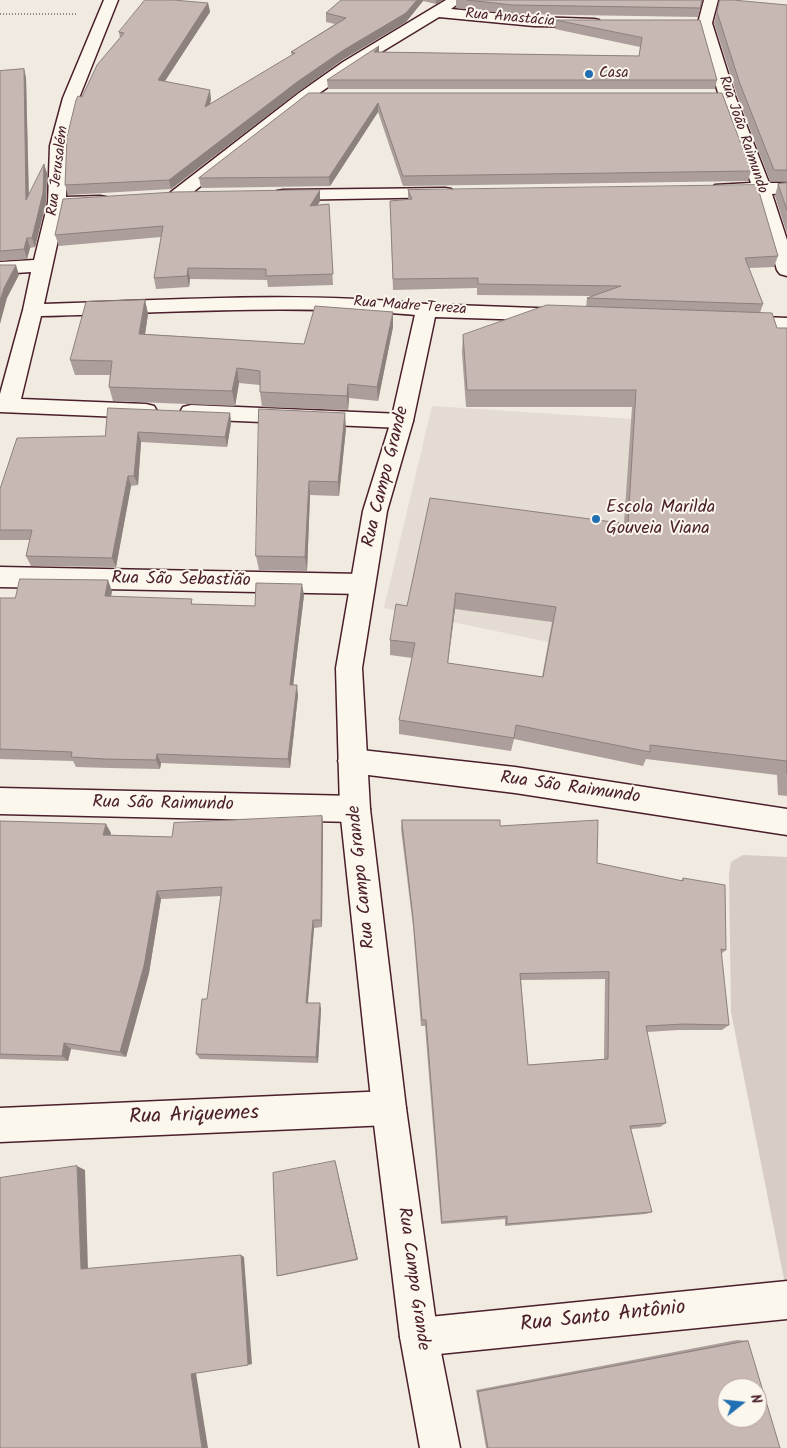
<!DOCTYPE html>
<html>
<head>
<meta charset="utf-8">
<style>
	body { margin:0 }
	#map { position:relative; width:787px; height:1448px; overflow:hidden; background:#f0eae0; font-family:Kalam,sans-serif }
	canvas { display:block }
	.north { position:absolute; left:717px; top:1378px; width:50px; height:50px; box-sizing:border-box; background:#fbf7ec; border:1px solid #b4a19f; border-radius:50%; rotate:74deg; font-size:14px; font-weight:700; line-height:20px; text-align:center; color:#4a1f2b }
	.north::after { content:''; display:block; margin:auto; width:18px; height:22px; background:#1f6fb2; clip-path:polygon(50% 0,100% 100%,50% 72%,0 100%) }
</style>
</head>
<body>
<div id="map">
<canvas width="787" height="1448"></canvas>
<div class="north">N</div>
</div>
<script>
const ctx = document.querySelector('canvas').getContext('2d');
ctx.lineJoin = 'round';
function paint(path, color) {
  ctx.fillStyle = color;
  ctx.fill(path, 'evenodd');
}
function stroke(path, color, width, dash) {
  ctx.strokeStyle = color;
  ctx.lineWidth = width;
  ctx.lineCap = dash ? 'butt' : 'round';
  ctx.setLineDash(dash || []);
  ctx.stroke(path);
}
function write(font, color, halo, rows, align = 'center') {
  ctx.font = font + ' Kalam,sans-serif';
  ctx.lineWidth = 4;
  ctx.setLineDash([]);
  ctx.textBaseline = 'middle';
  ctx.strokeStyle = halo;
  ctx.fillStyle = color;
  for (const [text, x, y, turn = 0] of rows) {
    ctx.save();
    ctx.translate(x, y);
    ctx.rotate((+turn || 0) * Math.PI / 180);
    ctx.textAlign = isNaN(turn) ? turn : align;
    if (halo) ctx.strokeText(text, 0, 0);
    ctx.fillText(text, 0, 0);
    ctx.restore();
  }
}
paint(new Path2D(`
	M432,406l355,23v262l-403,-83z`), '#e4dbd2');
paint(new Path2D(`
	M743,855l44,2v437l-56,-282 -2,-139 2,-11z`), '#d8ccc6');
const minor = new Path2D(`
	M104,0h14l-39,98 -11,48 -2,51 34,-1 6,1 3,4 -3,4 -41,3 -21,96c127,-4 255,-13 382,0l7,2 3,4 -3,4 -7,2c-127,-13 -257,-3 -385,0l-20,83 125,5 8,2 3,5 -3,5 -8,2 -146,-6v-18l23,-84 8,-38 -31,2v-12l34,-2 14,-57 2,-57 13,-48z
	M446,0h17l-12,9 83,8 60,2 5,1 2,3 -2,3 -5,1 -60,-1 -95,-9 -84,51 -44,31 -128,101 -6,1 -6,-1 -3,-4 3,-4 128,-99 44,-31z
	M704,0h14l-6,23 23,73 34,87h18v10l-15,1 15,46v36l-7,-2 -3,-4 -22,-76 -40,-1 -3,-4 3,-4 36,-2 -32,-87 -21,-73z
	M445,188l6,1 3,4 -3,4 -168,3 -6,-1 -3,-4 3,-4 6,-1z
	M191,405l211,9 8,2 3,5 -3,5 -8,2 -211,-9 -8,-2 -3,-5 3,-5z
	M0,567l362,7 9,3 3,7 -3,7 -9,3 -362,-7z
	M352,749l163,18 272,42v26l-272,-42 -163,-20 -10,-3 -4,-9 4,-9z
	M0,788l355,8 10,4 5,9 -5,9 -10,4 -355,-8z
	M389,1091l12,5 5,12 -5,12 -12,5 -389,17v-34z
	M787,1281v38l-368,37 -14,-5 -5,-14 5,-14 14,-5z`);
const tertiary = new Path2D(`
	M426,304l137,5 7,2 3,4 -3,4 -7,2 -128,-4 -22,104 -26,90 -25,157 8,141 36,299 32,229 22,111h-40l-20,-111 -28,-229 -32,-299 -4,-141 27,-157 28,-90 25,-111 3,-4z
	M739,316l48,2v12l-55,-4 -3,-4 3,-4z`);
stroke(minor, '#4a1f2b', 3);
stroke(tertiary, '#4a1f2b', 3);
stroke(new Path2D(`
	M0,14h76`), '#4a1f2b', 2, [0.5, 2.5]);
paint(minor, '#fbf7ec');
paint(tertiary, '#fbf7ec');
paint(new Path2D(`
	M341,0h102l-7,4 -13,-3 -17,21 -64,38 -44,32 -127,97 -103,6 -3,-10 17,-88 38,-59 -1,-6 89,-29 2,9 -45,69 46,18 -1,5 82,-48 -1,-4 44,-28 -9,-2v-9z
	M456,0h246l-4,17 -186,-3 -56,-6z
	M720,0l67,5v176h-17l-33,-86 -23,-72z
	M556,20h144l17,60 -2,9h-387l-1,-9 52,-28 260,4 1,-9 -85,-18z
	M24,69l2,9 3,117 18,-22 -1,30 -11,44 -5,1 -3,11 -27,2v-190z
	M309,93h413l29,78 -3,10 -345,5 -25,-74 -48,74 -129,2 -2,-10z
	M787,183v51l-12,-38 3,-12z
	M408,190l370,66 -4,11 -25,1 14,36 -3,9 17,15h10v468l-9,-1 -1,-20 -131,-16 -3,7 -129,-27 -3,12 -112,-17v-14l13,-62 -22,-3v-15l17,-34 217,-83 8,-116h-166l-4,-54 1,-18 123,-28 1,-9 5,-2 -115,-1v-7l-84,2 -3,-89 18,-2zM455,609l97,13 -10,55 -94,-14z
	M320,201l-2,4 11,-1 4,81 -65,2 -1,-7 -77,-1 -1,8 -33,2 -2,-11 7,-41 -102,9 -4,-11z
	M145,300l3,14 -3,20 159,10 89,-17 -15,74 -29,-3 -1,12 -86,-3 -2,-15v-7l-21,-2 -4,23 -122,-5 -4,-14 1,-12h-35l-5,-15z
	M230,413l1,10 -4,24 -86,-5 -3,43 -7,1 -15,81 -85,-1 -5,-10 4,-16h-30v-51l105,-53z
	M346,428l-7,68 -29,-1 -3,76 -48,-1 -3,-14z
	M112,591l-1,5 82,8 62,2 49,-11 -11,90 5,10 -8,73 -129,-5 -1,6 -50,-1 -34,-1 -3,-6 -73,-2v-161h15z
	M322,816l1,9 -1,102 -8,1 -6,75 13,6 -3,54 -118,-4 -4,-5 11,-55 14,-103 -60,3 -12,74 -23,84 -55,-8 -3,12 -68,-2v-238l111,12 -1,2 62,2z
	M402,820l98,6 97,37 84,18 2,-3 43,72 -5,4 8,71 -7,5h-44l-31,2 19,91 -6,4 -29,2 21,83 -6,2 -141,12v-7l-64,5 -16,-198h-4l-8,-100 -12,-97zM605,979l-1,80 -76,6 -7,-85z
	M335,1161l23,99 -78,16h-3z
	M737,1340l11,1 32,107h-294l-10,-58z`), '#ac9e9a');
paint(new Path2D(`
	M417,0h6v1l-17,21 -64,38 -44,32 -127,97 -2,-9 128,-98z
	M436,0h7l-7,4z
	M208,3l2,9 -51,78 -1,-10z
	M379,46v9l-5,-3z
	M24,69l2,9 3,132 -3,-10z
	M210,90l1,9 -4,17 -2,-9z
	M378,103v9l-48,74 -1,-9z
	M44,164l3,9 -1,30 -11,44 -3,-9z
	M320,190v11l-10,16v-11z
	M27,238l3,10 -3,11 -3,-10z
	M16,265l3,10 -12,23 -7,26v-23l4,-13z
	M188,268l2,11 -1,8 -2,-11z
	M145,300l3,14 -5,34 -4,-14z
	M393,312v15l-15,74 -1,-14z
	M237,368l2,15 -4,23 -3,-15z
	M348,384l1,14 -1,12 -1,-14z
	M230,413l1,10 -4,24 -2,-10z
	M345,413l1,15 -7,68 -1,-14z
	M138,432l3,10 -3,43 -4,-9z
	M128,476l3,10 -15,81 -4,-9z
	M309,481l1,14 -3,76 -2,-14z
	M108,580l4,11 -3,16 -4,-11z
	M302,584l2,11 -12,100 -2,-10z
	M456,593l-1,16 -9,69 2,-15z
	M297,685l1,10 -8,73 -2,-9z
	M157,754l4,9 -1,6 -4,-9z
	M322,816l1,9 -1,102 -1,-7z
	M106,824l5,9 -3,10 -5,-8z
	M157,891l4,8 -12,74 -23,84 -6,-5z
	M313,920l1,8 -7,81 -1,-6z
	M320,1003l1,6 -3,54 -2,-6z
	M64,1043l7,6 -3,12 -6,-5z
	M335,1161l1,3 22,96 -1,-1z
	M77,1166l8,4 3,100 -7,-1z
	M241,1255l3,2 8,107 -4,1z
	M196,1373l12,75h-6l-11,-74z`), '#8c817d');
const building = new Path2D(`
	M145,0h28l35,3 -50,77 52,10 -5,17 90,-54 -4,-1 55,-34 -20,-5 15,-13h76l-11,13 -64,38 -45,31 -128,98 -104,5 2,-48 9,-37 2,-4 4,1 15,-32 27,-32 -5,-1z
	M467,0h235l-2,8 -187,-3z
	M720,0h13l54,5v165h-13l-34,-86 -23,-72z
	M556,20h144l17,60h-390l52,-34 -5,6 265,4 3,-18z
	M24,69l2,131 18,-36 -1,29 -11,45h-5l-3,11 -24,2v-180z
	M309,93h413l29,78 -348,5 -25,-73 -49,74 -130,1z
	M787,183v27l-9,-26z
	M757,185l21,71 -33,2 18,46 -176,-6 34,-12 -143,-2v-6l-85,1 -3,-78 22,-2 -4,-9z
	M320,190l-10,16 19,-2 4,70 -67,2v-7l-78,-1 -1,8 -33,2 9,-52 -108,9 8,-36 112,-7z
	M0,265h16l-12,23 -4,13z
	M145,300l-6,34 165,10 11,-38 78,6 -16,75 -29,-3 -1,12 -87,-4v-21l-23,-3 -5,23 -123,-4 3,-26 -42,-1 16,-58z
	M547,305l225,8 5,15h10v446v-13l-137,-16v7l-134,-27 -2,13 -115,-18 16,-77 -25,-3 6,-36 11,2 23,-108 198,26 8,-134h-169l-4,-55zM456,593l100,14 -13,70 -95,-14z
	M108,408l122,5 -5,24 -87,-5 -4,44h-6l-16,82 -86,-2 6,-26h-32v-41l17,-51 88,-2z
	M259,409l86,4 -7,69 -29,-1 -4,76 -49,-1z
	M20,579l88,1 -3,16 87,3 -1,5 64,2 1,-23 46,1 -12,101h7l-9,74 -131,-5 -1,6 -51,-1 -34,-2 1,-5 -72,-3v-151h15z
	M322,816l-1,104h-8l-7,83h14l-4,54 -120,-3 6,-55h5l15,-112 -65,4 -13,75 -24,86 -56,-9 -2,13 -62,-2v-233l106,3 -3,11 69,2 2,-14z
	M402,820h98v6l98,-6 -1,43 86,18v-3l42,7 1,65 -5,-1 8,76 -45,-1 -38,2 20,97 -36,3 22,86 -145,12v-8l-65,6 -16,-202h-4l-9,-102zM609,972l-1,87 -80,6 -8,-91z
	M335,1161l22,98 -80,17 -4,-103z
	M77,1166l4,103 160,-14 7,110 -57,9 11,74h-202v-270z
	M748,1341l32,107h-292l-10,-56zM727,1388h30v30h-30z`);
paint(building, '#c8b8b3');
stroke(building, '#8c817d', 1);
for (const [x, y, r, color] of [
	[589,74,5,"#1f6fb2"],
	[596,519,5,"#1f6fb2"]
]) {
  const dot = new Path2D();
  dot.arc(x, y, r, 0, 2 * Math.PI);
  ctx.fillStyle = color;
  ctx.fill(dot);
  stroke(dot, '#fbf7ec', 2);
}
write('15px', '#4a1f2b', '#fbf7ec', [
	["Rua Anastácia",510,19,5],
	["Rua João Raimundo",742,135,71],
	["Rua Jerusalém",59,171,-83],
	["Rua Madre Tereza",410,307,4]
]);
write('15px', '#4a1f2b', '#fbf7ec', [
	["Casa",599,74]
], 'left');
write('18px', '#4a1f2b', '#fbf7ec', [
	["Rua Campo Grande",387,477,-76],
	["Rua São Sebastião",181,581,1],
	["Rua São Raimundo",570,789,8],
	["Rua São Raimundo",163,805,1],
	["Rua Campo Grande",363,877,-96],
	["Rua Campo Grande",412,1279,82]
]);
write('18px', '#4a1f2b', '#fbf7ec', [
	["Escola Marilda",606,509],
	["Gouveia Viana",606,530]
], 'left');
write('21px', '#4a1f2b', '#fbf7ec', [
	["Rua Ariquemes",194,1117,-2],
	["Rua Santo Antônio",603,1318,-6]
]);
</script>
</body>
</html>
